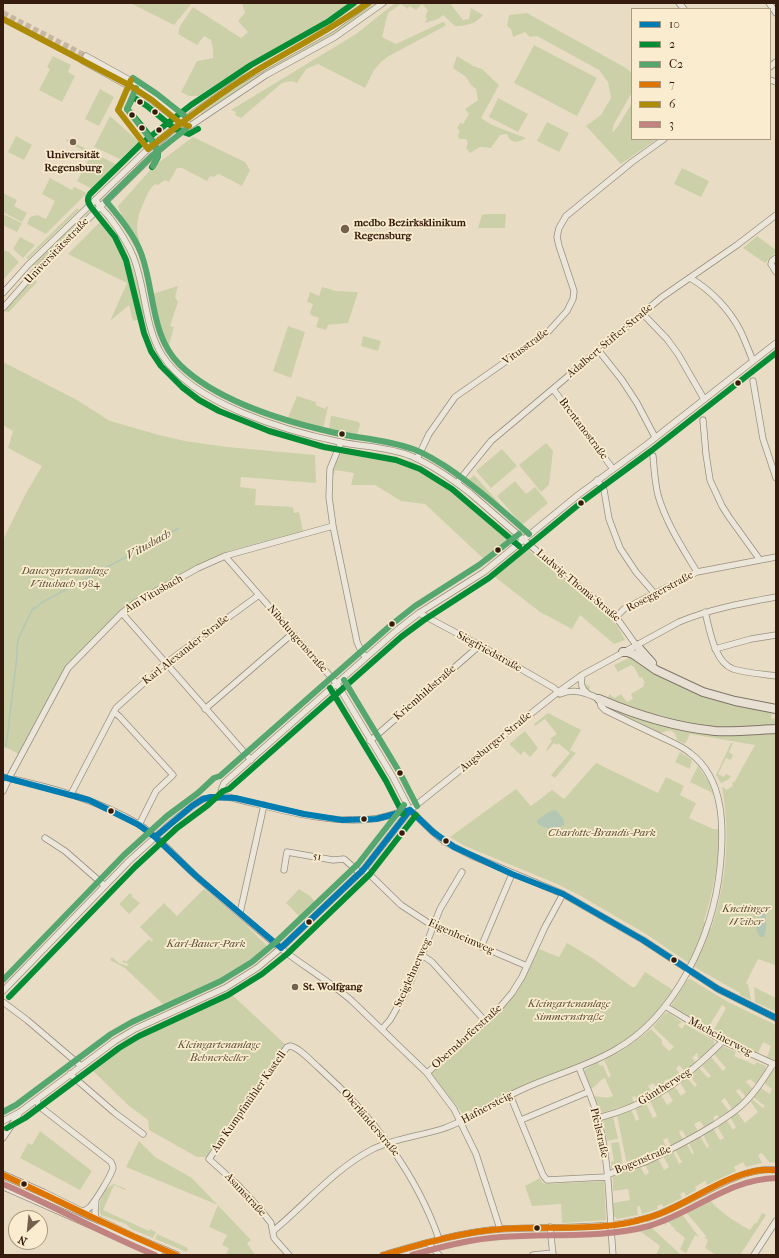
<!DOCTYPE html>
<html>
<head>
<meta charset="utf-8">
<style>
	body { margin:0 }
	#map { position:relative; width:779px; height:1258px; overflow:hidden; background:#e8ddc4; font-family:"IM FELL French Canon",serif }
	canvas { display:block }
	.frame { position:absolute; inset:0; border:4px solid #361c0e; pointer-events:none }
	.legend { position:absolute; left:631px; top:8px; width:140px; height:132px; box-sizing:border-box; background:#faedcf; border:1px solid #ac9982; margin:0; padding:5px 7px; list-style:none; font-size:12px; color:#361c0e }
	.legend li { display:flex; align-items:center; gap:8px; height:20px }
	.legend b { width:20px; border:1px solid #ac9982 }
	.north { position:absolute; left:8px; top:1210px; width:40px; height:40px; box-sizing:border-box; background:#faedcf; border:1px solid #ac9982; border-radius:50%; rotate:207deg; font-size:11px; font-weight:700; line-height:16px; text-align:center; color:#361c0e }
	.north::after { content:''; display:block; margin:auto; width:14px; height:18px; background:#74604e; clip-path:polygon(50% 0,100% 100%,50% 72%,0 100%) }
</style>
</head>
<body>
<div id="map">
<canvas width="779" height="1258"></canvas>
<div class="frame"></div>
<ul class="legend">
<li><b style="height:5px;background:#007cb1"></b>10</li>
<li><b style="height:5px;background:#048d35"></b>2</li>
<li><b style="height:5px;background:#55a66f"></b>C2</li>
<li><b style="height:5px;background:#df7501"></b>7</li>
<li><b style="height:5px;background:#ae8b06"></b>6</li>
<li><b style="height:5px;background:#c18380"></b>3</li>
</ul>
<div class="north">N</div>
</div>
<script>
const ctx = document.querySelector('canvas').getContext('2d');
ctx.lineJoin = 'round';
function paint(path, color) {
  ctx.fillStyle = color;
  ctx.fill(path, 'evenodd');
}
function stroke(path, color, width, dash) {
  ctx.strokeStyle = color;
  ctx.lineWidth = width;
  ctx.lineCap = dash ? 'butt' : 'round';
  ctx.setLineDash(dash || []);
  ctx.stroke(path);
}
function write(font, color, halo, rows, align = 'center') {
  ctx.font = font + ' "IM FELL French Canon",serif';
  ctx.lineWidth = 3.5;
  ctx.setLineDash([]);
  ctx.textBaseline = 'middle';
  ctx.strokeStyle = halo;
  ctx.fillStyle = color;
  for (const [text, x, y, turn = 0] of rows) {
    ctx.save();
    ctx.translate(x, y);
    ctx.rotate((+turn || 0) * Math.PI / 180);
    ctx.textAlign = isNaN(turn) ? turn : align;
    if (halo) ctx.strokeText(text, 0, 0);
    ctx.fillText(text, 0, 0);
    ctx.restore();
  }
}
paint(new Path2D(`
	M130,3h62l-18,22z
	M242,3h112l-38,24 -93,53 -25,16h-9l-8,-4 16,-31 16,-3v-9l-2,-9 -7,-4 -7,9 -19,-11 2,-8 13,-19 48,31 7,-6 -10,-11 7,-8z
	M373,3h6l-44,31 -68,37 -65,44 -1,-2 24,-19 19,-13 90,-51z
	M395,3h55l13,17 6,-1 2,-11 12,7c-7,9 -17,11 -28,11l-12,-11 -5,4 -13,4 2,-5 -2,-1 3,-7 -6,-6 -6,6 -7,-4 -1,3 -7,-5 -13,9 -6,24 14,7 47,-22 3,2 -1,2 -56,30 -8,6 -7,8 -9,18 -47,-24 -12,5 -9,14 -6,-2 -9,2 -41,35 -6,-3 1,-3 -5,-2 125,-76z
	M527,13l99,55 6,5v16l-1,5 -17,30 -2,9 6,-7 14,-23v36h25l-36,25 -35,-38 15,-11 10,-17 -3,-16 -9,-12 -62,-34 -7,1 -5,-5 -12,5 -2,-8 -4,-3 2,-11z
	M534,45l63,33 -20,38 -63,-33z
	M53,56l18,9 -3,7 7,4 -13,26 -23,-12 11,-21 -3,-2z
	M457,56l16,10 9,3 17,16 -18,33 11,7 34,13c-8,5 -16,6 -19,-4l-7,1 -9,13 -11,-1 -10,6 -4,-5 2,-5 -2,-4h-7l-1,-4 2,-4 -3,-3 3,-5 3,1 6,-10 -4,-5 13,-9 -2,-11 -5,-4 -5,-8 -13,-9z
	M100,89l14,8 -15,29 -14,-7z
	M498,98l30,16 -10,18 -29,-15z
	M110,116l29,26 -19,17 -26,-12z
	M547,122l22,11 -10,19 -22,-11z
	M16,136l16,9 -8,15 -16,-8z
	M193,137l52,25 5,8 -8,16 -23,-12 -6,3 -3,-1 -3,5 -25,-13h-5l-8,14 -4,-2 -7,5 -3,-1c-6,5 -8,11 -11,18 -12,25 -6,34 2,58l-4,1 -14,-29 -10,-26 35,-39z
	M67,139l50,26 -25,24 -15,-8 14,-26 -25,-14z
	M682,168l27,13 -8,16 -27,-13z
	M50,178l22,12 2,-3 13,6 -41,41 -19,-10 3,-7 8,-2 8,4 9,-18 -13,-7z
	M3,193l14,7 -3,6 13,7 -5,9 -19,-10z
	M77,208l2,2 -51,49 -2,-1z
	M3,214l19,9 -5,9 -14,-7z
	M488,214h18l-1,14h-27l4,-13z
	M82,215l2,2 -49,50 -3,-2z
	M99,223c27,0 42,74 47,95l-13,3 -4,-16 -19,16 17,-38 -59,-29z
	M757,236l19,14v2l-11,11 -22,-15z
	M20,237l15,8 -12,13 -10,-9z
	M3,250l6,2 10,10 -16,18z
	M35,279l2,3 -29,31 -3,-3 27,-30z
	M178,286l-3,11 3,5 -8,24 4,1 -7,25 -10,-21 -8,-36z
	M322,287l14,4 22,1 -10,31 -20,2 -2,5 -10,-3 3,-9 -8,-3 -1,-2 3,-9 -6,-2 3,-10 9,4z
	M288,326l17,6 -14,46 -18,-7z
	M363,336l18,5 -3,10 -17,-5z
	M3,362l74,38 33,21 49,14 26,6 42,6 88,8 1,28 -75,-6 -1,10 16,2 -1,16 38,2 1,6 5,-1 4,19 -74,20 -33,15 -70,40 -7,6 -56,59 -44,83 -16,-8v-206l22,-45 17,-29 -34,-18 5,-17 -10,-6z
	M297,396l19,6v3l9,4 1,-3 2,1 -6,26 -36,-11z
	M331,416h2l26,6 1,3 -5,15 -27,-6z
	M546,443l7,8 -4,34 -8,7 -22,-27z
	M344,448l41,6 28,8 48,30 1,3 51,41 -1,6 -24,21 -63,-59 -24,-3 -26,-16h-24l3,-12 -19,-3 -1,4h-3c3,-10 5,-20 13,-26z
	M502,449l15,17 -26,22 -15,-17z
	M474,475l26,29 -4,4 -16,-19 -3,3 -10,-11z
	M515,481l11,13 9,-7 13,16 -26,22 -25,-29z
	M527,549l83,69 7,7 8,15 -11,4 -34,-29 -8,14 -32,-17 -49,-38 30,-24 3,2z
	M634,657l90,44 48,12 -1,5 5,1v7l-56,2 -46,-6 -66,-22 -23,-11 -2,-6 7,3 -1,4 18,8 3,-4 4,4 7,-4 6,8 6,-3 -2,-5 13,-8 -1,-2 2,-1 -3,-6 -2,1 -6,-11 -3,-2 -13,7 -4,-7 15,-7z
	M604,705l37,14 44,11 91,3v231l-1,1 -17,-6 -12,24 2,1 3,16 -11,-5v-2l-44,-25 -50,-34 -67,-39 -24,-12 -90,-37 -15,-9 66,-48 15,17 21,-16 12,9 32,-36 62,30 8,-16 18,9 -4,9 16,8 -7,15 24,11h6c1,31 -6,62 -15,92l7,8c15,-45 20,-94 11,-141l2,-1 2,3 7,-4 -1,-3 3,-2 20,-36 -65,-11 -5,10 -8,-4c-2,-12 -9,-11 -17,-6l-56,-26z
	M548,713l33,17 -11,20 6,3 -21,25 -4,-3 19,-22 -12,-10 -1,2 -3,-2 -8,9 1,-4 5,-7 -2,-2 7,-5 -12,-15 -10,7 -1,-2z
	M525,731l13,17 -8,9 -6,-6 -3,4 -12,-11z
	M731,743h2l-4,9 4,3 -2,5 -5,-2 -8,16 6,3 2,-3 5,2 -2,3 -8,4 -5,-8z
	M680,752l12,8 -2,9 -15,-7z
	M698,766l11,16 5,15 -3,-5 -21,-10z
	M204,889l36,30 27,27 1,2 -1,3c-30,24 -65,40 -100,57l-42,-40 -15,-8 2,-3 7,6 8,3 2,-2 -7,-2 2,-2 2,2 23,-23 3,3 1,-2 -13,-13 24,-24 13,13z
	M299,889l11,7 8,9 -15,15 -17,-17z
	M130,893l3,3 -1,1 8,6 -11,11 -10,-10z
	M567,943l27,16 38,28h3l10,-15 28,18 -25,33 -28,22 -42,20 -57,21 -49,27 -2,-3 -7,4 -31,-38v-4l72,-65 16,-21 19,-37 20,8z
	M688,979h2l38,23 48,23v36l-9,-4 4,-11 -8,-4 -5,11 -45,-22 13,-23 -4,-3 -14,23 -36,-22v-2z
	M754,987l22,11v14l-21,-10z
	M229,992l56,52 -79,113h-9l-48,-27 -1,-10 -20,-15 -39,-38 37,-28z
	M665,1013h4l13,9 -4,3 4,4 3,-5 29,17v4l-14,14 -3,-3 1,-2 -1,-1 -5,5 5,5 -12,9 -6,-7 -3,4 5,6 -10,7 -3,-3 -4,2 2,4 -10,7 -3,-4 3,-1 -3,-4 -5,3 5,7 -15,8 -3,-5 -3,1 2,6 -33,10 -7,-16c7,-2 11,3 19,-1l-8,-18c-6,2 -8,8 -14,11l-7,-19 14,-8 2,4 3,-1 5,12 3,-1 -7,-16c18,-8 32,-19 47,-31l11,11v4l7,7 5,-4 -21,-20z
	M723,1046l13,6 -2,4 21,9 1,-3 10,4 -1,6 -9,12 -6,-5 -4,3 7,7 -7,8 -7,-8 -3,2 7,9 -11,9 -7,-11 -4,3 8,10 -10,7 -2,-3 -4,2 2,4 -11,6 -4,-6 -6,3 4,7 -11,7 -5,-8 -3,2 4,8 -12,6 -4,-8 -4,2 4,8 -15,7h-2l-2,-3 -7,4 1,3 -15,6 -10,-50 14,-6 5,12 3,-2 -4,-11 11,-5 7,15 4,-2 -7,-15 11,-6 6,10 6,-4 -6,-10 8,-4 6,9 5,-4 -6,-9 7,-5 8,9 2,-2 -7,-9 9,-8 9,10 3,-2 -9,-10 9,-9 12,14 3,-3 -12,-14z
	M774,1069h2v94l-7,-1 -7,-9 -4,2 4,8 -16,4 -3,-5 -9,5 2,4 -29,14 -2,-4 -10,6 1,3 -10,6 -2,-4 -4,2 2,4 -19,9 -1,-3 -5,2 1,3 -16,5 -2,-8 -3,1 1,8 -21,4 -3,-3 -1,-13 17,-3 -2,-11 -15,2v-16l27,-9 5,9 4,-2 -4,-9 13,-6 6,12 5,-3 -6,-11 10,-5 6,13 3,-2 -7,-12 12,-6 5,10 2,-1 -5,-10 11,-7 7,12 2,-2 -6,-11 10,-7 7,12 4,-2 -7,-12 9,-7 7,11 3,-3 -6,-10 7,-5 8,11 13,-11 -8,-11 2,-2 11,9 2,-2 -12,-9 8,-9 9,6 2,-5 -8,-6z
	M613,1116l5,23 -11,2 -4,-21z
	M40,1131l52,40 -12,19 -60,-32 8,-15 4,2z
	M139,1141l16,16 37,21 59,62 -4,3 8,12h-29l3,-7 -7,-3 5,-10 -18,-8 9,-22 -92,-38z
	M619,1142l4,24 -10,4 -2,-2v-6l3,-1 -3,-18z
	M540,1178l2,4 3,2 59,-3 2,39 -44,3 -1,-19 -29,2 -7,-20z
	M114,1184l12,5 -1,1 -11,-5 -11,25 46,21 1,-2 6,3 -3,6 -22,-9 -5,-5 -25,-9c-5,-9 3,-28 13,-31z
	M709,1199c12,14 25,22 41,31l5,-7h2l5,-10 4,2 -26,40h-24l-11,-7 3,-8 -3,-2 1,-2 -21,-25z
	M681,1213l18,24 -4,-2 -9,18 -6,-4 5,-11 -11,-9 1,-1 -4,-2v-2l-4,-2 -1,3 -6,-3z
	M650,1226l2,2 29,27h-14l-4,-2 -1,2h-6l4,-9 -16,-12 -9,-5z
	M157,1234l31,14 -1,4 -32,-13z`), '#ccd0a8');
paint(new Path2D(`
	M554,810l3,1 7,9v5c-9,5 -19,5 -27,-2v-3l12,-8z
	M764,910c3,8 3,20 0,27h-4c-6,-9 -6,-15 -1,-25z`), '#b4c7b5');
stroke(new Path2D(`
	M6,747l11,-91v-9l2,-10 14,-29h3l5,-5 138,-75`), '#b4c7b5', 1.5);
stroke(new Path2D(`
	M3,13l83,43
	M3,19l80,42`), '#c4b6a0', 5.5, [5.5, 3]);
const minor = new Path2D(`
	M679,3l5,6
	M769,3l7,10
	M86,56l56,31 43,31 2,4
	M83,61l62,34 38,29
	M770,67l6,-5
	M770,80l6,2
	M96,199c2,8 9,12 14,19 9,12 17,24 23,38 13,32 11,70 29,99 31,49 124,76 178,87 24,5 49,5 71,14 21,9 41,23 59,37l76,66 70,58 20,28
	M776,258l-4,3 -1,3 5,8
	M690,278c21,12 40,32 51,54 4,9 8,19 12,29
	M3,293l25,-28 120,-116 47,-37 41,-29 97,-55 35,-25
	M3,308l30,-34 67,-67 47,-46 28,-25 91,-61 69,-38 48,-34
	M643,314l24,25 11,15 26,45
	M599,351l23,29 15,23 18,34
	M753,381l10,58 13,39
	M553,389l60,80
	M703,420l3,34 4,26 12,26 7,11 31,43
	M341,442l-11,27 -1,28 4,29 24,116 5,11 4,4
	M653,456c1,13 2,27 5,39 8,28 24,52 39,77
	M417,459l12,-25 26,-37 93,-65 19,-21 6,-12 1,-8 -15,-45 -2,-9 2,-9 7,-12 66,-54 32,-23
	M597,480l7,10 5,29 11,29 16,24 19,22
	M457,483l34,-42 171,-144 75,-52 39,-30
	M225,556l112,128 56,93 17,33 23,22 12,10 25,13 93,39 80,46 75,49 58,29
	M705,612c5,18 9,50 28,57 14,4 29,5 43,7
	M122,613l129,147
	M419,613l62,33 73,42 4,4
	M616,617l8,-8 73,-37 79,-15
	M715,649l36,-10 25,-4
	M582,675c-1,8 -2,12 5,18
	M205,709l87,-75
	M114,712l6,5 53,58 -17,16 -17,34
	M370,741l109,-95
	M3,777c47,10 96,23 137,48 20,13 36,33 54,49 27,25 57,49 85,73 24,19 50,34 73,54l75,72 27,36 22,45 24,75
	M3,791l6,-13 59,-110 54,-55 13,-10 63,-35 27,-12 108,-30
	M71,794l45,-86 50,-45 93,-68
	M220,797l2,-9 2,-5 172,-152 23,-18 65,-41 94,-77 68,-50 130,-102
	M45,838l20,13 40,35
	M364,869l37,36 32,21 94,40
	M284,870l3,-18 46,8 11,-1 16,14
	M240,913l24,-108
	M481,947l31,-73
	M422,955l10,7 54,60
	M3,991l126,-130 43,-39 23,-18 8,-5 17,-2h8c47,11 96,27 144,22 14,-1 25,-7 38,-9l148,-118 24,-17 97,-53c31,-13 64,-19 97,-25
	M3,1002l24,18 54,46
	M665,1006l58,35 53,24
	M382,1029l8,-9 15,-26 17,-39 18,-46 22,-37
	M579,1067c6,17 15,34 19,52 12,44 11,91 15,136
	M427,1073l68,-60 17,-20 10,-16 23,-50 18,-33
	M70,1074l45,39 28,21
	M510,1095l33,80 4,5 58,-3c12,-9 28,-10 42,-16 23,-11 46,-23 67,-36 11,-7 23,-14 32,-24 11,-11 19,-24 27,-37
	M37,1100l2,6 72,56c1,3 2,3 2,6 -2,8 -17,32 -23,39 -2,2 -5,3 -8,5
	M598,1118c52,-13 87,-39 125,-77
	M521,1120l67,-28
	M3,1121l17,-9 95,-71 20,-12 90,-41 32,-20 24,-20 83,-79 46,-59
	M3,1138l16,-24
	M96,1219l-1,-8 1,-12
	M550,1227l3,28
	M273,1231c33,-27 61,-62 100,-82 22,-11 48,-13 72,-21 27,-10 51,-27 78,-39 30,-14 63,-22 92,-39 61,-34 98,-115 105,-182 4,-39 5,-89 -30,-115 -8,-7 -19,-11 -29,-16 -19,-9 -38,-18 -56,-27l-4,-4 -2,-7c-12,-6 -25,-11 -39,-5
	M428,1243l11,12
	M289,1255l-15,-17 -3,-15 -11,-14 -21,-23 -30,-27 78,-112 3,-1c10,2 21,15 29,22 52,46 97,105 120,171
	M383,1255c38,-11 78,-23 118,-26 48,-3 100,2 146,-11 39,-10 90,-53 129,-48
	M533,1255l20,-2
	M754,1255l22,-34`);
const major = new Path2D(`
	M3,1175l41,18 91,45 41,17
	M3,1186l156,69`);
const highway = new Path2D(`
	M636,645l16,18
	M623,652h5l5,2 23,16 47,22 32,9 41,8
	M599,699c37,16 75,28 116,32 20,1 40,-1 61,-2`);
stroke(minor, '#988f7f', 7);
stroke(major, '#7f7567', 8);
stroke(highway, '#7f7567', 10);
stroke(minor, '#ebe6d9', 5.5);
stroke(major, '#e8e1d3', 7);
stroke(highway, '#e8e1d3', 8);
stroke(new Path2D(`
	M3,777l86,23 50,25 16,12 41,39 85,72
	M410,810l23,22 21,15 58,27 51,20 80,46 75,49 58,29
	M155,837l37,-31 11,-7 8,-2 24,1 69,16 38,6 34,-1 34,-9
	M281,948l83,-79 46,-59`), '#007cb1', 6);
stroke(new Path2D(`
	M354,3l-25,18 -78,44 -60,40 -49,38 -52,51c-3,4 -2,9 1,13l24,30 11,23 18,73 7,18 10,15 21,21 17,13 20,11 50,20 55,16 72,13 24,9 32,20 67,57
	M152,167c2,-3 5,-7 6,-11 1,-12 -23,-38 -31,-47l6,-12 14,9 28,23 14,5 9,-5
	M330,688l56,93 17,33
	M9,997l126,-130 42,-39 31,-23 15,-14 6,-2 172,-152 23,-17 65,-42 94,-77 68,-50 125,-98
	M7,1128l18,-10 94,-70 20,-12 89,-41 34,-21 25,-20 83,-80 46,-59`), '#048d35', 6);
stroke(new Path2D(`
	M133,78l24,16 29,23
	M136,88l-9,21 28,36 3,11 -5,10
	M186,129l-33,26 -47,46c13,16 27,32 35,52 14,37 9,83 39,112 39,38 113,59 165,70 23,4 46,6 68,14 12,4 22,11 32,17 30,20 57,44 84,68
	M344,680l56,93 17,33
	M3,980l121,-125 43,-39 31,-23 16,-15 6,-2 171,-151 24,-19 64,-41 40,-31
	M3,1112l13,-7 95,-71 21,-12 89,-41 31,-19 24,-20 82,-78 46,-59`), '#55a66f', 6);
stroke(new Path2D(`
	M3,1175c58,26 114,56 173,80
	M383,1255c39,-11 78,-23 118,-26 44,-3 88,2 131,-7 10,-3 21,-5 32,-10 31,-13 62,-37 97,-42 5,0 10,0 15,0`), '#df7501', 6);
stroke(new Path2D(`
	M3,19l126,66 23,15 27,22 10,4
	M131,80l-13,30 30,39
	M148,149c34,-27 69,-54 106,-77 38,-23 78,-43 114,-69`), '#ae8b06', 6);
stroke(new Path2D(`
	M3,1184c51,22 100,50 152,71
	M412,1255c29,-8 59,-16 89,-18 49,-4 100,2 148,-11 44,-13 80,-47 127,-48`), '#c18380', 6);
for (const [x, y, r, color] of [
	[140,102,3.5,"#361c0e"],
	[155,112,3.5,"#361c0e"],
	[132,115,3.5,"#361c0e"],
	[142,128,3.5,"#361c0e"],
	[159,130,3.5,"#361c0e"],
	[73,142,4,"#74604e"],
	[345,229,5,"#74604e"],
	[738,383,3.5,"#361c0e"],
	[342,434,3.5,"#361c0e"],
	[581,503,3.5,"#361c0e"],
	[498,550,3.5,"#361c0e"],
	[392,624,3.5,"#361c0e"],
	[400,773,3.5,"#361c0e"],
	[111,811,3.5,"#361c0e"],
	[364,819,3.5,"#361c0e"],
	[402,833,3.5,"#361c0e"],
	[446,841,3.5,"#361c0e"],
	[309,922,3.5,"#361c0e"],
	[674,960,3.5,"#361c0e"],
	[295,987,4,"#74604e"],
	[24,1184,3.5,"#361c0e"],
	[537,1228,3.5,"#361c0e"]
]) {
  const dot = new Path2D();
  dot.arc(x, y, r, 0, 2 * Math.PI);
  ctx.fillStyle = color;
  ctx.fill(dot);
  stroke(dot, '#faedcf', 1.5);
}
write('bold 11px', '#361c0e', '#faedcf', [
	["Universität",73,155,"center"],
	["Regensburg",73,168,"center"],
	["medbo Bezirksklinikum",354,223],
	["Regensburg",354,236],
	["St. Wolfgang",303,987]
], 'left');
write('11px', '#361c0e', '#faedcf', [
	["Universitätsstraße",57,251,-46],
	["Adalbert-Stifter-Straße",610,341,-40],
	["Vitusstraße",526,347,-36],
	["Brentanostraße",583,429,53],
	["Ludwig-Thoma-Straße",578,586,40],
	["Roseggerstraße",660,592,-28],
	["Am Vitusbach",154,594,-30],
	["Nibelungenstraße",297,639,49],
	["Karl-Alexander-Straße",186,650,-38],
	["Siegfriedstraße",489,652,29],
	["Kriemhildstraße",425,693,-41],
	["Augsburger Straße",496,742,-39],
	["51",317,857,10],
	["Eigenheimweg",461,937,24],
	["Steiglehnerweg",413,973,-66],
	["Oberndorferstraße",467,1037,-42],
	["Macheinerweg",720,1037,28],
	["Güntherweg",665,1087,-32],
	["Am Kumpfmühler Kastell",249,1102,-55],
	["Hafnersteig",487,1108,-28],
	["Oberländerstraße",370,1123,50],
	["Pfeilstraße",599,1133,77],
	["Bogenstraße",643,1160,-22],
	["Asamstraße",245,1195,47]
]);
write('italic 11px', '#5c4f36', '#faedcf', [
	["Dauergartenanlage",65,571],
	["Vitusbach 1984",65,584],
	["Charlotte-Brandis-Park",602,833],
	["Kneitinger",746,909],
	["Weiher",746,922],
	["Karl-Bauer-Park",206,944],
	["Kleingartenanlage",569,1004],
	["Simmernstraße",569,1017],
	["Kleingartenanlage",219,1045],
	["Behnerkeller",219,1058]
]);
write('italic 12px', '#554d3e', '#faedcf', [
	["Vitusbach",149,545,-29]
]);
</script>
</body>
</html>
